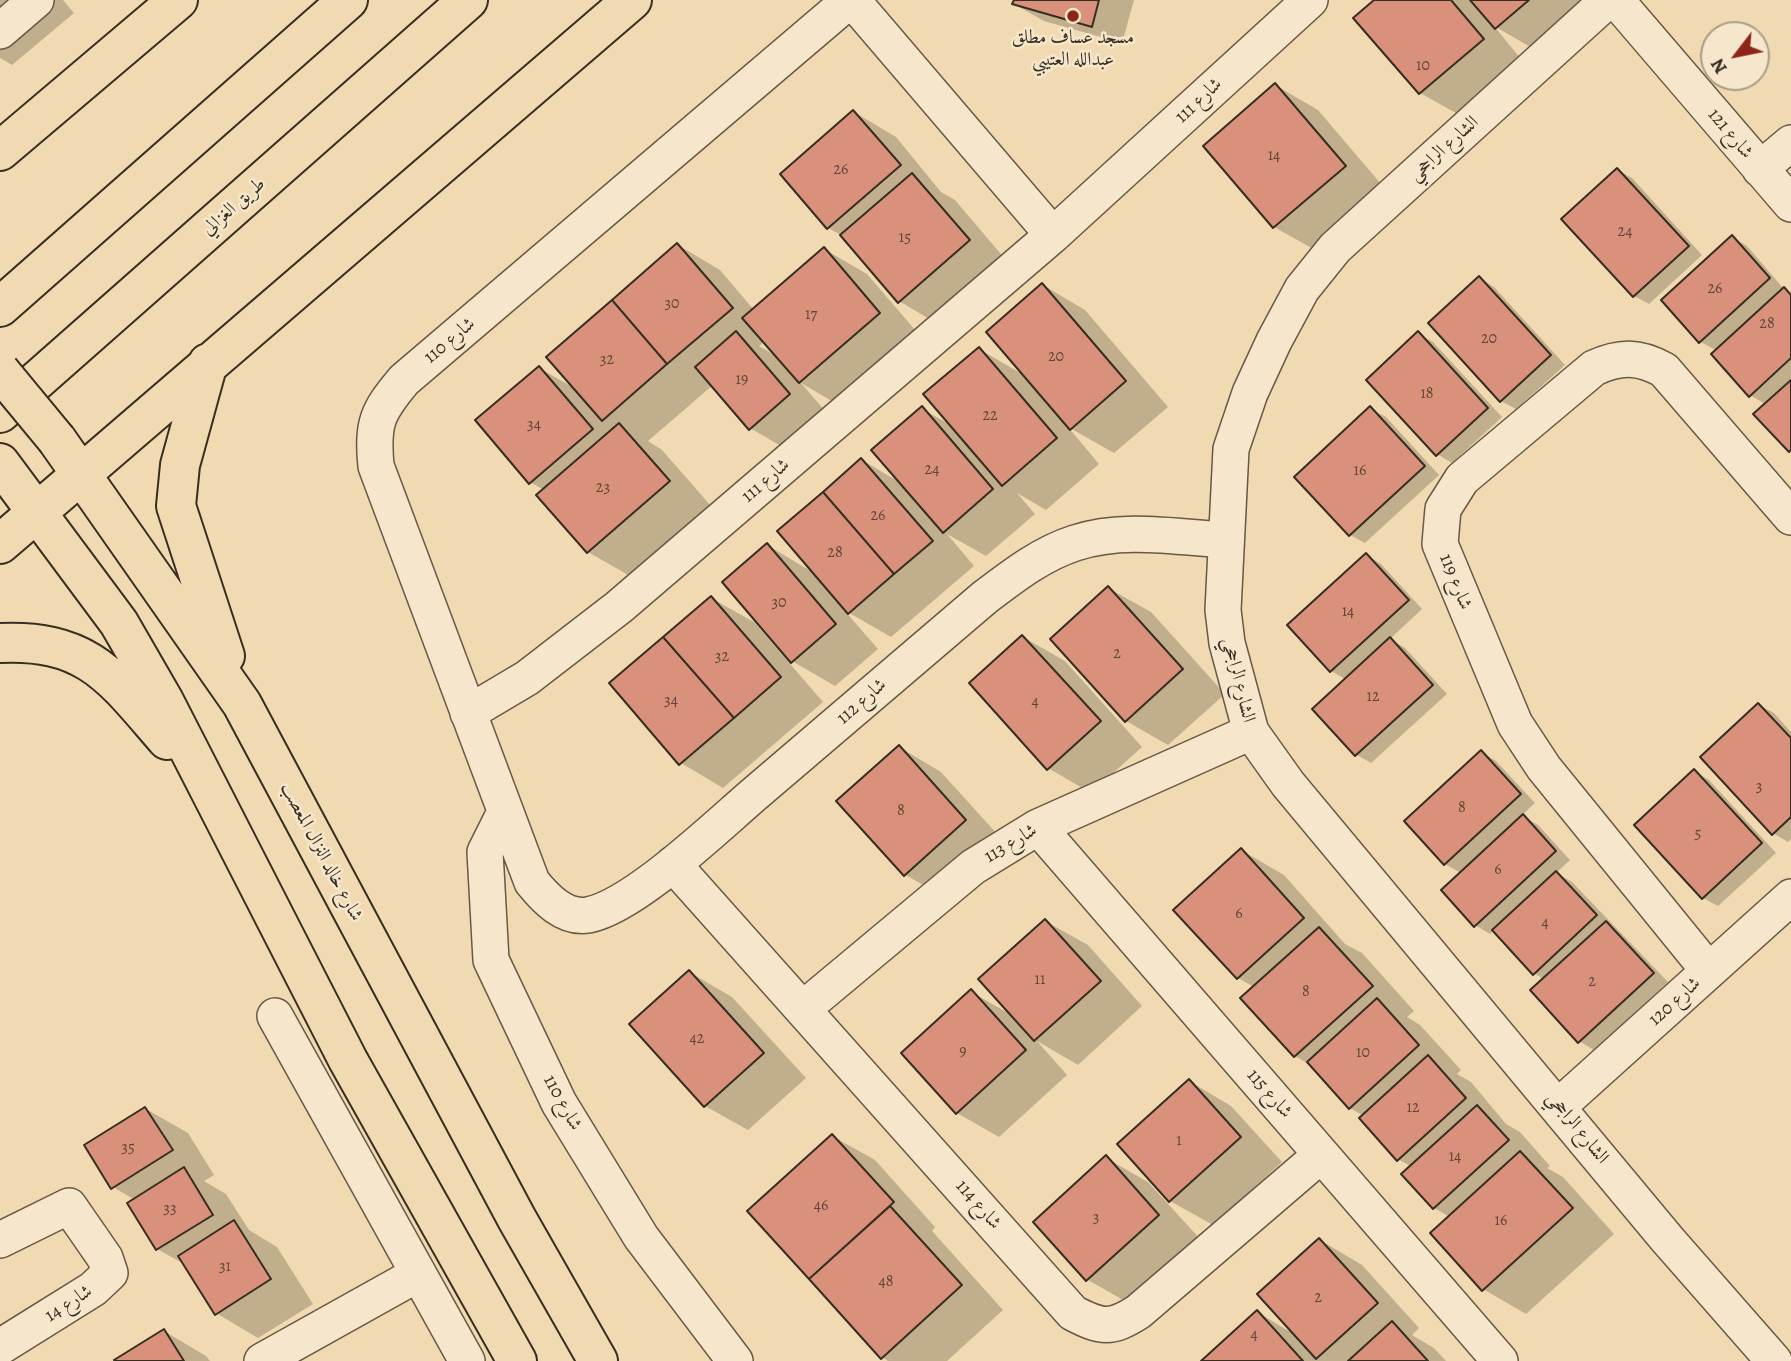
<!DOCTYPE html>
<html>
<head>
<meta charset="utf-8">
<style>
	body { margin:0 }
	#map { position:relative; width:1791px; height:1361px; overflow:hidden; background:#f1dab1; font-family:Alegreya,serif }
	canvas { display:block }
	.north { position:absolute; left:1700px; top:21px; width:70px; height:70px; box-sizing:border-box; background:#f6e7cc; border:2px solid #aa9d88; border-radius:50%; rotate:238deg; font-size:19px; font-weight:700; line-height:28px; text-align:center; color:#372e22 }
	.north::after { content:''; display:block; margin:auto; width:24px; height:32px; background:#8f2418; clip-path:polygon(50% 0,100% 100%,50% 72%,0 100%) }
</style>
</head>
<body>
<div id="map">
<canvas width="1791" height="1361"></canvas>
<div class="north">N</div>
</div>
<script>
const ctx = document.querySelector('canvas').getContext('2d');
ctx.lineJoin = 'round';
function paint(path, color) {
  ctx.fillStyle = color;
  ctx.fill(path, 'evenodd');
}
function stroke(path, color, width, dash) {
  ctx.strokeStyle = color;
  ctx.lineWidth = width;
  ctx.lineCap = dash ? 'butt' : 'round';
  ctx.setLineDash(dash || []);
  ctx.stroke(path);
}
function write(font, color, halo, rows, align = 'center') {
  ctx.font = font + ' Alegreya,Amiri,serif';
  ctx.lineWidth = 5;
  ctx.setLineDash([]);
  ctx.textBaseline = 'middle';
  ctx.strokeStyle = halo;
  ctx.fillStyle = color;
  for (const [text, x, y, turn = 0] of rows) {
    ctx.save();
    ctx.translate(x, y);
    ctx.rotate((+turn || 0) * Math.PI / 180);
    ctx.textAlign = isNaN(turn) ? turn : align;
    if (halo) ctx.strokeText(text, 0, 0);
    ctx.fillText(text, 0, 0);
    ctx.restore();
  }
}
paint(new Path2D(`
	M0,0h63l11,13 -62,52 -12,-7z
	M1015,0h119l-12,43 -78,-22 -30,-17z
	M1377,0h220l-58,52 -45,-26 31,38 -62,53 -43,-24z
	M1275,85l43,25 69,81 -70,60 -43,-24z
	M854,112l42,25 45,55 14,8 56,66 -70,60 -42,-25 -56,-65 -15,-8z
	M1617,170l15,8 70,77 -53,49 -15,-8z
	M1732,237l15,9 36,42 8,5v159l-24,-47 -17,-10 -33,-44 -16,-9 -38,-41z
	M678,245l42,25 34,40 70,-61 43,25 55,64 -80,69 -41,-24 31,36 -39,34 -43,-25 -37,-43 -65,56 14,9 49,56 -81,70 -42,-24 -44,-62 -14,-8 9,-114 37,21zM765,341l13,16 -19,-11z
	M1479,278l15,9 71,78 -49,44 -15,-8z
	M1043,285l42,25 83,97 -54,46 -46,-26 31,37 -53,46 -29,-17 18,21 -49,42 -39,-22 27,32 -83,71 -47,-27 34,39 -43,37 -43,-25 -25,-116 47,28 48,-113 39,23 21,-74 29,16 28,-76 45,26z
	M1418,334l15,8 69,75 -50,46 -15,-9z
	M1371,409l15,8 53,58 -74,68 -15,-8z
	M1366,555l15,9 41,45 -32,30 15,9 42,46 -76,69 -14,-8 -43,-46 33,-29 -16,-9z
	M1108,588l43,24 74,82 -57,51 -42,-24z
	M711,598l43,24 69,80 -100,86 -42,-25z
	M1023,637l42,24 77,86 -51,46 -43,-25z
	M1759,705l15,8 17,19v107l-3,3 -15,-9z
	M899,747l42,25 67,74 -60,54 -42,-25 -67,-73z
	M1481,752l15,9 39,42 -14,13 17,9 32,35 -14,13 16,9 96,100 -74,68 -15,-9 -34,-61 -11,-7 -40,-43 -4,4 -15,-9 -14,-52 -16,-9z
	M1694,771l15,9 67,73 -58,53 -15,-8z
	M1241,850l43,25 61,69 17,9 52,58 -7,6 13,8 41,45 -4,4 14,8 35,42 14,8 30,34 -3,2 16,9 51,57 -88,80 -43,-25 -33,-72 -16,-9 -22,-41 -14,-8 -34,-43 -14,-8 -38,-42 -17,-10 -41,-69 -16,-9z
	M1045,921l43,24 54,61 -64,59 -41,-24 30,34 -68,62 -42,-24 14,-121 41,23z
	M689,972l43,25 74,81 -58,52 -43,-24z
	M1189,1081l42,25 51,56 -69,63 -43,-24z
	M146,1109l42,24 26,42 -10,6 22,13 23,36 28,17 36,57 -55,34 -42,-25 -30,-48 -29,-16 -22,-49 -22,-13z
	M832,1136l43,24 60,67 -3,4 71,79 -56,51h-59l-6,-4 -132,-146z
	M1106,1158l42,24 53,58 -71,64 -42,-24 -53,-58z
	M1320,1240l42,25 57,63 -7,7 22,13 12,13h-243l54,-49 37,22z
	M164,1331l42,25 4,5h-93z`), '#0003');
const building = new Path2D(`
	M1014,0h85l-7,27 -80,-23z
	M1374,0h77l33,39 -65,55 -66,-76z
	M1470,0h59l-34,29z
	M1275,83l71,83 -73,62 -70,-82z
	M853,110l48,55 -74,64 -47,-55z
	M1617,168l72,78 -56,51 -72,-78z
	M912,173l58,67 -72,63 -58,-68z
	M1732,235l38,43 -71,65 -38,-43z
	M677,243l56,65 -66,56 -55,-64z
	M824,247l56,66 -81,70 -57,-65z
	M1479,276l72,79 -51,47 -72,-79z
	M1042,283l84,98 -56,49 -84,-98z
	M1784,287l7,8v63l-42,39 -38,-43z
	M612,300l55,64 -65,57 -56,-64z
	M736,331l54,63 -41,36 -54,-63z
	M1418,331l70,77 -52,48 -70,-76z
	M979,347l78,91 -55,48 -79,-92z
	M539,366l54,63 -64,55 -54,-64z
	M1791,380v70l-2,2 -36,-38z
	M922,406l71,83 -50,44 -72,-83z
	M1370,406l55,60 -76,70 -55,-59z
	M619,423l51,58 -83,72 -51,-58z
	M861,458l72,83 -39,33 -71,-82z
	M823,492l71,82 -46,40 -71,-83z
	M767,543l69,81 -45,39 -69,-81z
	M1366,553l43,47 -79,72 -43,-47z
	M1108,586l75,83 -58,53 -75,-83z
	M711,596l70,81 -47,41 -71,-81z
	M1022,635l79,86 -54,49 -78,-87z
	M663,637l71,81 -55,47 -70,-82z
	M1390,637l43,48 -78,71 -43,-47z
	M1758,703l33,35v79l-19,18 -72,-78z
	M899,745l67,75 -62,56 -68,-75z
	M1481,750l40,44 -77,71 -40,-44z
	M1694,769l68,74 -60,56 -68,-74z
	M1523,814l33,37 -82,76 -33,-37z
	M1241,848l63,70 -67,61 -64,-69z
	M1556,871l41,44 -64,60 -41,-45z
	M1045,919l56,62 -67,60 -56,-62z
	M1606,921l48,52 -76,70 -48,-53z
	M1319,927l54,59 -79,71 -54,-59z
	M689,970l75,83 -60,54 -75,-83z
	M971,989l55,61 -70,64 -55,-61z
	M1377,998l42,47 -70,64 -42,-47z
	M1428,1055l38,43 -69,63 -38,-43z
	M1189,1079l52,58 -72,65 -52,-58z
	M1477,1105l32,35 -76,69 -32,-35z
	M145,1107l28,43 -62,39 -27,-44z
	M832,1134l62,68 -85,77 -62,-68z
	M1520,1151l53,57 -91,83 -52,-58z
	M1106,1155l53,60 -73,66 -53,-59z
	M184,1167l29,48 -57,35 -29,-47z
	M890,1206l72,79 -81,74 -72,-80z
	M234,1220l37,59 -56,36 -37,-59z
	M1319,1238l59,65 -62,56 -59,-65z
	M1257,1310l46,51h-102z
	M1392,1321l36,40h-80z
	M164,1329l20,32h-69l-1,-1z`);
paint(building, '#d9917c');
stroke(building, '#372e22', 2);
const minor = new Path2D(`
	M850,0l-446,380c-27,32 -32,43 -28,86l156,416c13,16 32,37 56,33 47,-9 131,-91 170,-124 75,-64 151,-129 226,-193 29,-22 57,-44 91,-55 47,-16 102,-6 150,-3
	M852,0l201,235
	M1608,0l-273,248 -33,41 -28,52 -24,52 -19,56 -8,161 4,33 24,89 37,52 379,455 107,122
	M1616,0l175,204
	M0,31l36,-31
	M1760,169l31,-26
	M468,713l59,-35 92,-71 434,-372 257,-235
	M504,814l-19,38 6,108 68,143 82,134 94,124
	M1038,827l462,534
	M673,864l400,449c29,15 38,16 65,-1l183,-157
	M1709,971l-165,-203 -29,-44 -75,-180 3,-35 19,-30 132,-111c26,-12 45,-12 70,2l127,147
	M804,1008l169,-141 65,-40 213,-95
	M275,1016l192,345
	M1559,1106l232,-209
	M0,1240l69,-34 36,52 5,15 -17,16 -93,58
	M262,1361l156,-87`);
const major = new Path2D(`
	M0,151l178,-151
	M208,363l-28,102 -4,41 49,150
	M57,440l185,264 275,515 81,142
	M0,463l119,160 45,78 184,359 169,301
	M0,544l632,-544
	M0,643c89,-4 113,35 167,97`);
const highway = new Path2D(`
	M0,307l348,-307
	M0,413l468,-413`);
stroke(minor, '#665946', 38);
stroke(major, '#372e22', 42);
stroke(highway, '#372e22', 42);
stroke(minor, '#f6e7cc', 35);
stroke(major, '#f1dab1', 38);
stroke(highway, '#f1dab1', 38);
const majorBridge = new Path2D(`
	M0,371l57,69`);
stroke(majorBridge, '#372e22', 42, []);
stroke(majorBridge, '#f1dab1', 38);
for (const [x, y, r, color] of [
	[1073,16,7,"#8f2418"]
]) {
  const dot = new Path2D();
  dot.arc(x, y, r, 0, 2 * Math.PI);
  ctx.fillStyle = color;
  ctx.fill(dot);
  stroke(dot, '#f6e7cc', 2.5);
}
write('16px', '#604738', null, [
	["10",1423,66],
	["14",1274,156],
	["26",841,170],
	["24",1625,232],
	["15",905,238],
	["26",1715,289],
	["30",672,304],
	["17",811,315],
	["28",1767,324],
	["20",1489,339],
	["20",1056,357],
	["32",607,360],
	["19",742,380],
	["18",1427,394],
	["22",990,416],
	["34",534,425],
	["24",932,470],
	["16",1360,471],
	["23",603,488],
	["26",878,516],
	["28",835,553],
	["30",779,603],
	["14",1348,612],
	["2",1117,654],
	["32",722,657],
	["12",1373,697],
	["34",671,701],
	["4",1035,702],
	["3",1759,787],
	["8",1462,808],
	["8",901,811],
	["5",1698,834],
	["6",1498,870],
	["6",1239,914],
	["4",1545,923],
	["11",1040,980],
	["2",1592,982],
	["8",1306,992],
	["42",697,1039],
	["9",963,1052],
	["10",1363,1053],
	["12",1413,1108],
	["1",1179,1141],
	["35",128,1148],
	["14",1455,1157],
	["46",821,1206],
	["33",170,1209],
	["3",1096,1218],
	["16",1501,1221],
	["31",225,1267],
	["48",886,1282],
	["2",1318,1298],
	["4",1254,1335]
]);
write('19px', '#372e22', '#f6e7cc', [
	["مسجد عساف مطلق",1073,38],
	["عبدالله العتيبي",1073,60]
]);
write('19px', '#372e22', '#f6e7cc', [
	["شارع 111",1199,101,-43],
	["شارع 121",1730,134,50],
	["الشارع الراجحي",1444,149,-42],
	["طريق الغزالي",234,207,-41],
	["شارع 110",450,341,-40],
	["شارع 111",766,481,-41],
	["شارع 119",1455,582,68],
	["الشارع الراجحي",1238,680,76],
	["شارع 112",862,702,-41],
	["شارع 113",1011,844,-31],
	["شارع خالد النزال المعصب",321,852,62],
	["شارع 120",1675,1002,-42],
	["شارع 115",1269,1094,49],
	["شارع 110",562,1103,61],
	["الشارع الراجحي",1577,1128,51],
	["114 شارع",978,1205,49],
	["شارع 14",69,1304,-33]
]);
</script>
</body>
</html>
